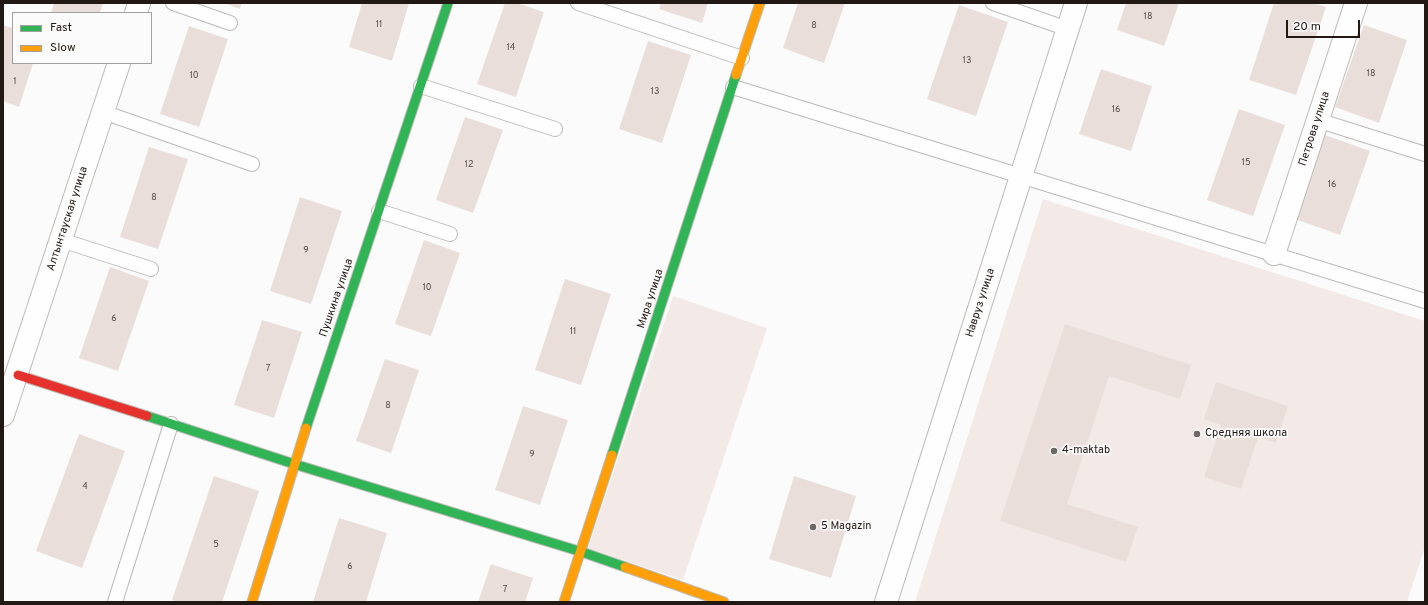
<!DOCTYPE html>
<html>
<head>
<meta charset="utf-8">
<style>
	body { margin:0 }
	#map { position:relative; width:1428px; height:605px; overflow:hidden; background:#fbfbfb; font-family:Overpass,sans-serif }
	canvas { display:block }
	.frame { position:absolute; inset:0; border:4px solid #221814; pointer-events:none }
	.legend { position:absolute; left:12px; top:12px; width:140px; height:52px; box-sizing:border-box; background:#fbfbfb; border:1px solid #a4a09f; margin:0; padding:5px 7px; list-style:none; font-size:12px; color:#221814 }
	.legend li { display:flex; align-items:center; gap:8px; height:20px }
	.legend b { width:20px; border:1px solid #a4a09f }
	.scale { position:absolute; left:1286px; top:20px; width:74px; height:18px; box-sizing:border-box; border:2px solid #221814; border-top:0; padding-left:5px; font-size:12px; line-height:14px; white-space:nowrap; color:#221814; -webkit-text-stroke:3px #fbfbfb; paint-order:stroke }
</style>
</head>
<body>
<div id="map">
<canvas width="1428" height="605"></canvas>
<div class="frame"></div>
<ul class="legend">
<li><b style="height:5px;background:#30b455"></b>Fast</li>
<li><b style="height:5px;background:#ff9f0a"></b>Slow</li>
</ul>
<div class="scale">20 m</div>
</div>
<script>
const ctx = document.querySelector('canvas').getContext('2d');
ctx.lineJoin = 'round';
function paint(path, color) {
  ctx.fillStyle = color;
  ctx.fill(path, 'evenodd');
}
function stroke(path, color, width, dash) {
  ctx.strokeStyle = color;
  ctx.lineWidth = width;
  ctx.lineCap = dash ? 'butt' : 'round';
  ctx.setLineDash(dash || []);
  ctx.stroke(path);
}
function write(font, color, halo, rows, align = 'center') {
  ctx.font = font + ' Overpass,sans-serif';
  ctx.lineWidth = 3.5;
  ctx.setLineDash([]);
  ctx.textBaseline = 'middle';
  ctx.strokeStyle = halo;
  ctx.fillStyle = color;
  for (const [text, x, y, turn = 0] of rows) {
    ctx.save();
    ctx.translate(x, y);
    ctx.rotate((+turn || 0) * Math.PI / 180);
    ctx.textAlign = isNaN(turn) ? turn : align;
    if (halo) ctx.strokeText(text, 0, 0);
    ctx.fillText(text, 0, 0);
    ctx.restore();
  }
}
paint(new Path2D(`
	M1043,199l382,122v226l-18,55h-492z
	M673,296l94,32 -84,252 -95,-32z`), '#f3eae8');
paint(new Path2D(`
	M54,3h49l-3,10h-49z
	M224,3h18l-2,6z
	M362,3h47l-17,58 -43,-14z
	M505,3h12l27,9 -28,85 -39,-13z
	M661,3h47l-6,20 -43,-14z
	M798,3h47l-21,60 -41,-15z
	M1126,3h53l-15,43 -47,-16z
	M1274,3h40l12,4 -30,88 -47,-15z
	M959,5l49,17 -32,94 -49,-17z
	M3,25l10,3v35h20l-14,44 -16,-6z
	M1364,25l43,15 -28,83 -44,-16z
	M189,26l39,13 -29,88 -39,-13z
	M648,41l43,14 -29,88 -43,-14z
	M1101,69l51,17 -21,65 -52,-17z
	M1239,109l46,16 -32,91 -46,-16z
	M465,117l38,13 -30,83 -37,-13z
	M1325,135l45,16 -30,84 -45,-16z
	M149,147l39,12 -30,90 -38,-12z
	M300,197l42,14 -31,93 -41,-13z
	M424,240l36,13 -29,83 -36,-12z
	M110,267l39,14 -31,90 -39,-13z
	M565,279l46,15 -30,91 -46,-15z
	M262,320l40,12 -28,86 -40,-13z
	M1065,324l126,41 -11,34 -71,-23 -42,128 71,23 -12,35 -126,-41z
	M385,359l34,11 -28,83 -35,-12z
	M1216,382l72,24 -12,37 -18,-6 -17,52 -37,-12 17,-52 -17,-6z
	M523,406l45,14 -28,85 -45,-15z
	M79,434l46,17 -43,117 -46,-17z
	M214,476l45,15 -37,111h-43l-7,-2z
	M794,476l62,20 -25,82 -62,-19z
	M339,518l48,15 -21,69h-53z
	M491,564l42,14 -8,24h-47z`), '#eadeda');
const lane = new Path2D(`
	M173,3l57,20
	M578,3l164,55
	M993,3l75,26
	M421,86l134,43
	M733,87l692,214
	M103,112l149,52
	M1317,120l108,34
	M379,211l71,23
	M61,240l90,29
	M115,602l56,-178`);
const street = new Path2D(`
	M136,13l3,-10
	M1274,254l82,-251
	M3,415l116,-352
	M886,602l190,-599`);
const fast = new Path2D(`
	M147,416l147,48 288,88 43,15
	M306,428l142,-425
	M612,455l124,-380`);
const slow = new Path2D(`
	M736,75l24,-72
	M625,567l99,35
	M252,602l54,-174
	M564,602l48,-147`);
const jam = new Path2D(`
	M18,375l129,41`);
stroke(lane, '#bebab7', 16);
stroke(street, '#bebab7', 24);
stroke(fast, '#bebab7', 11);
stroke(slow, '#bebab7', 11);
stroke(jam, '#bebab7', 11);
stroke(lane, '#fefefe', 14);
stroke(street, '#fefefe', 22);
stroke(fast, '#30b455', 9);
stroke(slow, '#ff9f0a', 9);
stroke(jam, '#e5322d', 9);
for (const [x, y, r, color] of [
	[1197,434,4,"#6e6765"],
	[1054,451,4,"#6e6765"],
	[813,527,4,"#6e6765"]
]) {
  const dot = new Path2D();
  dot.arc(x, y, r, 0, 2 * Math.PI);
  ctx.fillStyle = color;
  ctx.fill(dot);
  stroke(dot, '#fbfbfb', 1.5);
}
write('9px', '#544a46', null, [
	["18",1148,17],
	["11",379,25],
	["8",814,26],
	["14",511,48],
	["13",967,61],
	["18",1371,74],
	["10",194,76],
	["1",15,82],
	["13",655,92],
	["16",1116,110],
	["15",1246,163],
	["12",469,165],
	["16",1332,185],
	["8",154,198],
	["9",306,251],
	["10",427,288],
	["6",114,319],
	["11",573,332],
	["7",268,369],
	["8",388,406],
	["9",532,455],
	["4",85,487],
	["5",216,545],
	["6",350,567],
	["7",505,590]
]);
write('11px', '#221814', '#fbfbfb', [
	["Петрова улица",1315,129,-72],
	["Алтынтауская улица",68,219,-72],
	["Пушкина улица",337,298,-71],
	["Мира улица",651,299,-72],
	["Навруз улица",981,303,-72]
]);
write('11px', '#221814', '#fbfbfb', [
	["Средняя школа",1205,434],
	["4-maktab",1062,451],
	["5 Magazin",821,527]
], 'left');
</script>
</body>
</html>
